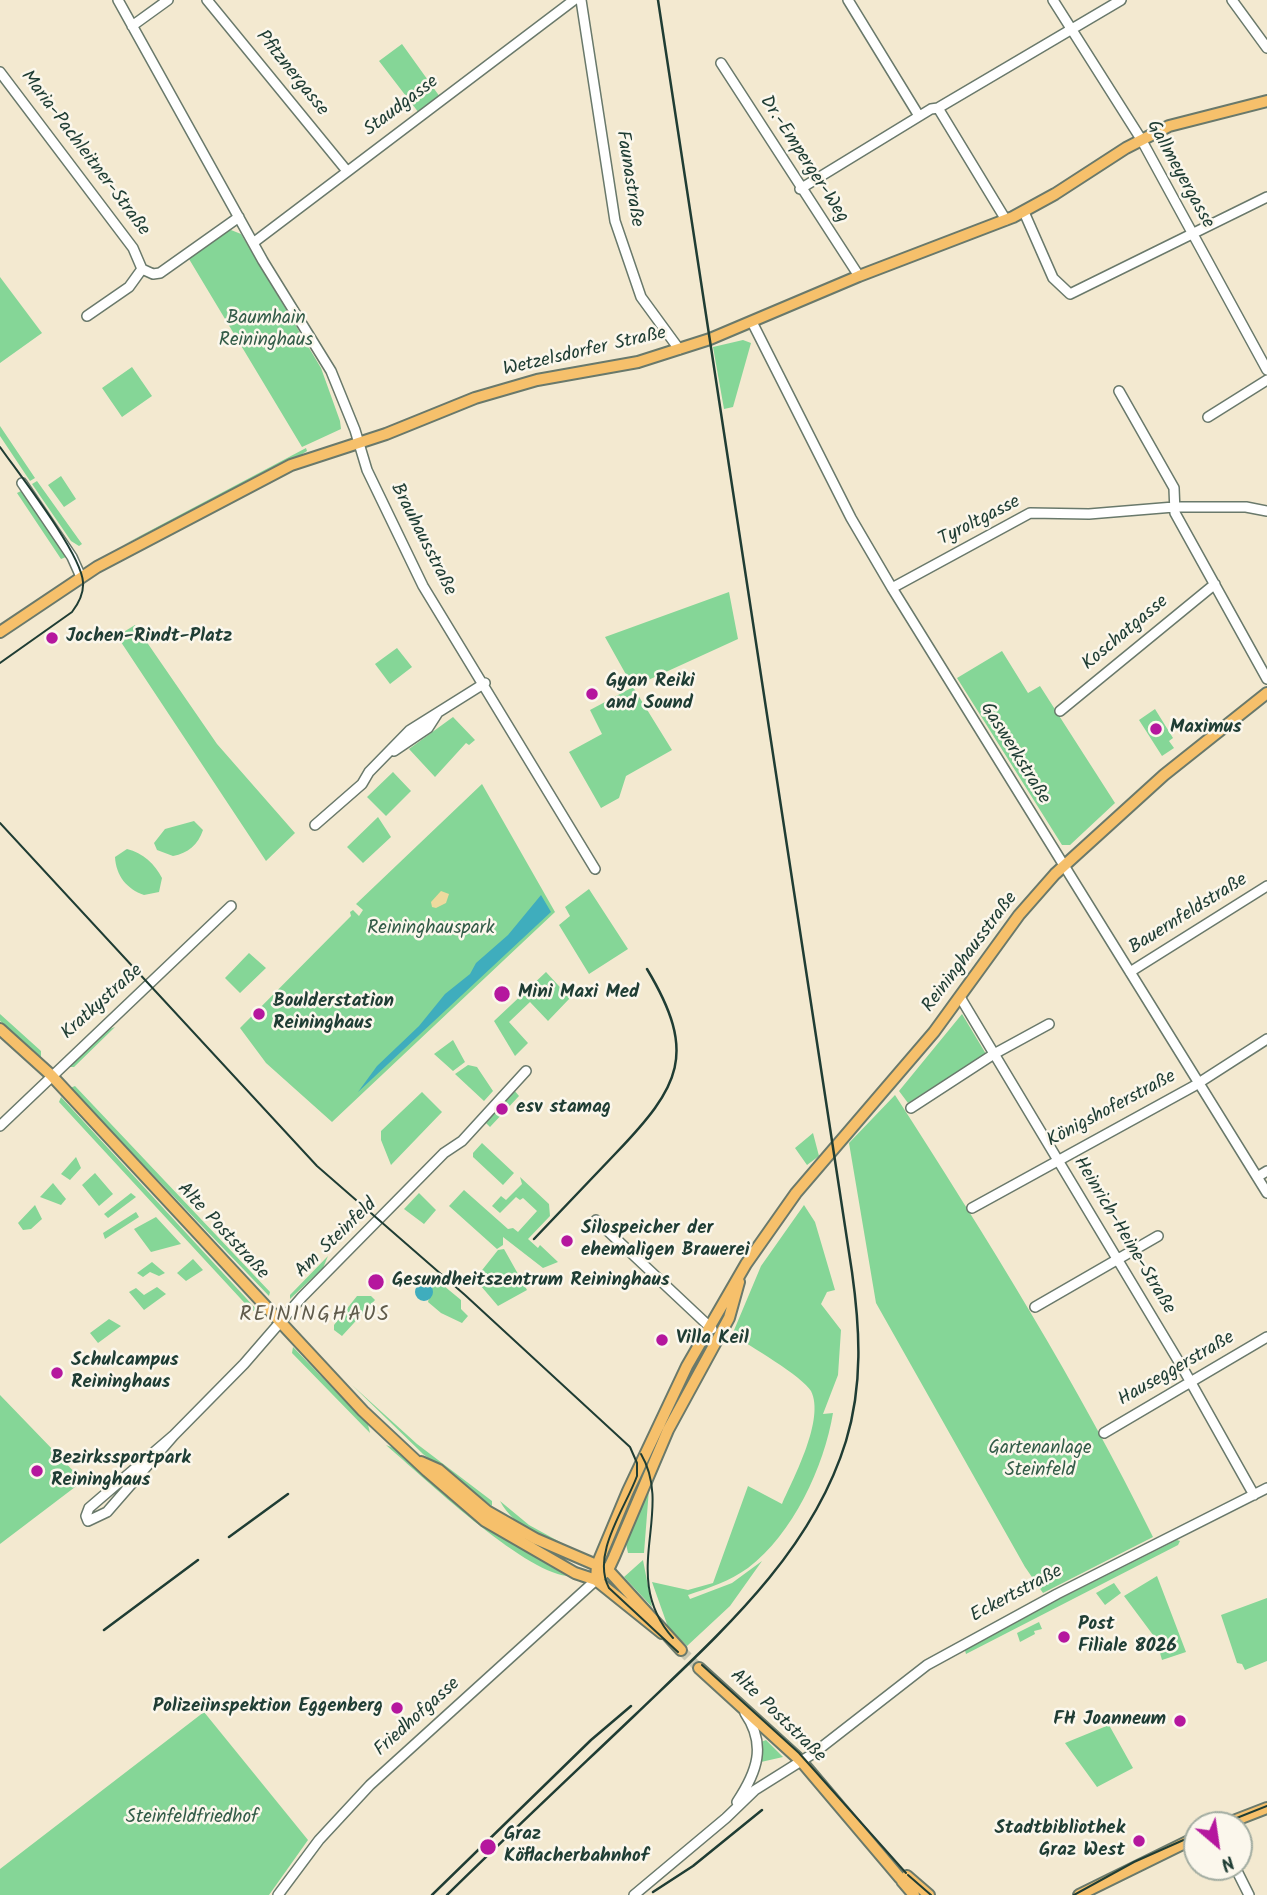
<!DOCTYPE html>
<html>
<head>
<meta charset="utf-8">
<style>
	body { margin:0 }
	#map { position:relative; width:1267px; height:1895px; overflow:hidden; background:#f3e9d0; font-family:Kalam,sans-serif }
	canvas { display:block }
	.north { position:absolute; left:1183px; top:1811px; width:70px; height:70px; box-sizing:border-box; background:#fbf7ec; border:2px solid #a3ada2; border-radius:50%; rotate:151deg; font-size:19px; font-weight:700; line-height:28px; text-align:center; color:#1f3d34 }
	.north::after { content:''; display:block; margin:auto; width:24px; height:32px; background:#b5179e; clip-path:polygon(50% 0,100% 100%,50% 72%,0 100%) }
</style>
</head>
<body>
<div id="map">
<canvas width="1267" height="1895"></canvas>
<div class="north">N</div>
</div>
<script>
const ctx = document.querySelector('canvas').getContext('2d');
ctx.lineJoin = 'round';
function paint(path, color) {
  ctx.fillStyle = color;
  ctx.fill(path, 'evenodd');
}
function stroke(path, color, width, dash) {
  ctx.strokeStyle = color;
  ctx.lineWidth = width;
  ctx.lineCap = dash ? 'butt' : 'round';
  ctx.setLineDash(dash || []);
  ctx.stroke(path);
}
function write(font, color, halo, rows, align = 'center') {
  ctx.font = font + ' Kalam,sans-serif';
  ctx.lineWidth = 5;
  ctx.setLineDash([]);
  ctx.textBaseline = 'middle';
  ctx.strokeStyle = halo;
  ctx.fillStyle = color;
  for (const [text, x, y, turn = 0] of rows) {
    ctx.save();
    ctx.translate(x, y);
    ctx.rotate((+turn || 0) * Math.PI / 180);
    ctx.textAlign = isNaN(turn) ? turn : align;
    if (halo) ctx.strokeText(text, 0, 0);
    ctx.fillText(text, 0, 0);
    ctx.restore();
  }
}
paint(new Path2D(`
	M402,44l38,53 -21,16 -40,-52z
	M231,230l10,4 80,134 19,53 1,8 -39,18 -116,-193z
	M0,277l42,56 -42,30z
	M743,340l8,3 -18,64 -9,2 -11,-62z
	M132,367l20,29 -30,21 -20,-29z
	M0,426l35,52 -5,3 -30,-45z
	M306,448l1,3 -17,11 -167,83z
	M61,476l15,23 -12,8 -16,-22z
	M37,481l45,63 -3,2 -8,-5 -39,-57z
	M21,491l3,2 42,64 -5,2 -44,-66z
	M729,592l9,47 -105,48 39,63 -46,26 -7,22 -18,10 -32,-56 33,-18 -12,-24 43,-23 -28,-50z
	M135,625l82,119 78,89 -29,28 -149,-225z
	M397,648l15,19 -22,17 -15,-20z
	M1002,651l26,42 12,-7 75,117 -45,42h-8l-105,-167z
	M1155,709l18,29 -4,3 5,7 -12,8 -23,-36z
	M453,717l22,23 -6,5 -3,-2 -31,34 -26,-28z
	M393,772l18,19 -25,25 -19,-19z
	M482,784l73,128 -223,210 -66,-59 -26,-35 111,-112 -1,-4 3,-2 6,6 4,-6 -7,-6z
	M378,817l13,20 -28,26 -16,-16z
	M194,821l9,9c-5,15 -15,23 -30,26l-16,-6 -3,-7 11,-14z
	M127,849c16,4 28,15 35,29l-3,14 -15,3c-17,-6 -28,-19 -29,-38z
	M589,889l39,60 -39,25 -30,-49 11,-9 -5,-9z
	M249,953l17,15 -26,25 -15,-15z
	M546,972l24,26 -22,23 -18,-19 -21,20 19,21 -13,13 -21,-35z
	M0,1014l41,37v6l-41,-36z
	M962,1014l24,40 -78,49 -9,-12z
	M115,1027l-41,40h-6l39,-37z
	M453,1040l12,22 -12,9 -19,-17z
	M468,1065l9,2 16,24 -9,10 -29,-27z
	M75,1086l195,206 -1,4 -199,-208z
	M514,1090l5,6 -29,31 -4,-4z
	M422,1092l20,20 -51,53 -10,-25v-9z
	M895,1095c92,143 183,289 258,442l-110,56 -18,-26 -149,-264 -27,-160z
	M61,1097l196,213 -5,1 -193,-209z
	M813,1133l6,23 -12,9 -12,-17z
	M482,1143l32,30 -11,12 -30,-28v-4z
	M76,1157l5,11 -11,12 -9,-6z
	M95,1173l18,21 -14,12 -17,-21z
	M520,1177l29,27 1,12 -22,23 10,9 2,-3 18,17 -15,6 -40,-31v8l-6,4 -48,-43 15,-16 44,39 5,-1 5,4 19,-21 -14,-13 -3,2 -4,-3 -16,16 -8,-7 9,-10 5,4 16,-16z
	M53,1183l13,16 -5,6 -21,-8z
	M131,1193l5,4 -28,21 -4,-4z
	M419,1193l17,17 -12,14 -20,-15z
	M35,1205l7,14 -11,10 -8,1 -5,-7z
	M804,1205l11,17 20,68 -8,2 -6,12 20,26 -3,45 -15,39 10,-1c-9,54 -40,121 -85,155 -18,13 -39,20 -60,27l2,4 42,-16 30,-22 -32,45 -43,40 -19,-19 -16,-45 36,8 25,-7 35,-97 34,18c12,-27 43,-85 29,-113 -8,-14 -63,-47 -79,-56l29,-69z
	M136,1212l3,5 -34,22 -2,-6z
	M156,1217l25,27 -30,8 -17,-23z
	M504,1249l23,41 -29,16 -23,-27 23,-29z
	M328,1256l-5,12 -33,31v-4z
	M193,1259l10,11 -17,11 -9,-8z
	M152,1262l13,11 -6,3 -9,-4 -7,5 -6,-4z
	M438,1281l23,19v9l7,7 -6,7 -21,-10 -13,-11 5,-20z
	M157,1287l9,7 -22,16 -15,-18 7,-4 8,7z
	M357,1296h14l4,4 -33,36 -8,-6v-5z
	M109,1319l12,7 -23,17 -8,-10z
	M293,1347l75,78 2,8 -78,-80z
	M352,1385l65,59 75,57v5l-69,-52z
	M0,1395l83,86 -83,63z
	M386,1445l10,4 90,79 81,48c-45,-5 -144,-99 -181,-131z
	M643,1470l3,2 -39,86z
	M649,1489l-5,64h-16l-2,-9z
	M500,1501l29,24 51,28c-29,-12 -65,-23 -80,-52z
	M1177,1540l3,1 -2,4 -212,109 -2,-7z
	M643,1560l9,47 -28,-30z
	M1157,1576l29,76 -24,8 -6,-21 -32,-43z
	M1114,1583l7,10 -16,12 -9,-12z
	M1267,1598v63l-22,9 -3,-6 -5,-1 -16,-48z
	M1039,1622l3,7 -8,2 1,3 -15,8 -3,-9z
	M204,1712l104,128 -39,55h-269v-26z
	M1109,1725l24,43 -36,19 -32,-44z
	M766,1740l17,17 -22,5v-20z`), '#85d697');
paint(new Path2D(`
	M441,891l8,3 -3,9 -10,5 -4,-1 -1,-5z`), '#eeda9e');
paint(new Path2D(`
	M541,895l10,17 -193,180 19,-26 42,-40 26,-32 25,-20 6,-11 32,-28z
	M415 1292a9 9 0 1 1 18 0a9 9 0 1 1-18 0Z`), '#3fadbd');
stroke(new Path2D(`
	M681,1650l18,18`), '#c9c7b1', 10, [10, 5]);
const minor = new Path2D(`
	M118,0l145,261 68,110 24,59 12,40 56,116 172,283
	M207,0l140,171
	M581,0l34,221 26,76 38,52
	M848,0l71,116
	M1053,0l88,139 126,231
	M1232,0l35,48
	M132,26l36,-26
	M721,63l138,213
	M0,72l133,176 9,21
	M938,108l183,-108
	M800,189l131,-80 7,-1 68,112
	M1024,212l29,66 17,16 197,-97
	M253,243l321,-243
	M142,269l11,5 7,-1 79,-56
	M87,316l42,-29 13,-18
	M752,322l99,196 41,70 375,605
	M1119,391l55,97 1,25 92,166
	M1208,417l59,-37
	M22,483l50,74 9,20
	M892,588l138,-75 59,1 85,-7h72l21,4
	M1060,711l155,-127
	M394,751l34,-23 9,-14
	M315,825l47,-41 7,-12 41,-42 75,-47
	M1130,972l137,-86
	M960,997l225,375 69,123
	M911,1108l83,-54 55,-30
	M0,1126l231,-220
	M1257,1177l10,-6
	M972,1208l222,-122 73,-47
	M596,1220l116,109
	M1035,1307l123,-71
	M1104,1433l163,-96
	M174,1435l-67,77 -19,9 -2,-5 3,-8 85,-73 70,-71 58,-67 142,-144 18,-12 64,-70
	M737,1802c20,-30 30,-57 8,-89
	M1235,1867l14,28
	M278,1895l41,-55 51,-55 226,-205
	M634,1895l92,-77 29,-28 59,-37 113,-88 130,-71 210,-106`);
const major = new Path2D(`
	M0,632l97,-65 194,-102 95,-31 89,-36 62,-18 101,-18 72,-23 149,-63 154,-59 42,-23 71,-46 43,-22 98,-25
	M0,1029l51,46 312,336 64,60 58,50 90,52 21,7 66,53
	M421,1462l18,8 48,41 49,28 72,31 73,80
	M596,1580l1,-15 31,-74 59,-125 59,-102 50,-71 138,-161 85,-117 36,-41 109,-99 103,-82
	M596,1580l12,-10 6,-13 54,-127 61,-112 10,-36
	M699,1668l102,93 99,117
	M1223,1825l44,-17
	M907,1876l22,19
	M902,1881l12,14
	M1079,1895l118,-58`);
stroke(minor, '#69796b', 12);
stroke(major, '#69796b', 14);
stroke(minor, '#fff', 9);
stroke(major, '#f6c06b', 10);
stroke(new Path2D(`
	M0,447c19,27 81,106 83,135 1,12 -4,21 -11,30l-72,51
	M0,823l317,343 148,129 165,152 7,16v13c-12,33 -46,78 -28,112l69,64
	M641,1454c34,58 -23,122 32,184
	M702,1665l97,88 107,120
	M1219,1825l48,-19
	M908,1875l23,20
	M1074,1895l60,-33 63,-28`), '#1f3d34', 2);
stroke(new Path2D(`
	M534,1239c28,-29 55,-58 82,-86 64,-67 82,-99 31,-184
	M229,1537l59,-43
	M104,1630l94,-70
	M653,1892l40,-26 69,-56
	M432,1895l159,-155 40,-34
	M447,1895c62,-61 125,-120 188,-180 83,-80 176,-160 211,-274 17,-56 14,-112 6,-169l-194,-1272`), '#1f3d34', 2.5);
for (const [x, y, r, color] of [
	[52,638,7,"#b5179e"],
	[592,694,7,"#b5179e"],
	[1156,729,7,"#b5179e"],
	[502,994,9,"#b5179e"],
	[259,1014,7,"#b5179e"],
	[502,1109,7,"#b5179e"],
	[567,1241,7,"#b5179e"],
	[376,1282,9,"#b5179e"],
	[662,1340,7,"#b5179e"],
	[57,1373,7,"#b5179e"],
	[37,1471,7,"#b5179e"],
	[1064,1637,7,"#b5179e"],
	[397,1708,7,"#b5179e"],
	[1180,1721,7,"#b5179e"],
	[1139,1841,7,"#b5179e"],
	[488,1847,9,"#b5179e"]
]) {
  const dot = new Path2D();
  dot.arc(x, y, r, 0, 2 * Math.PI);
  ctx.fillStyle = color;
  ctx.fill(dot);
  stroke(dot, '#fbf7ec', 2.5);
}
write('19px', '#1f3d34', '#fbf7ec', [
	["Pfitznergasse",291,74,51],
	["Staudgasse",402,107,-37],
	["Maria-Pachleitner-Straße",84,154,53],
	["Dr.-Emperger-Weg",803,160,57],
	["Gallmeyergasse",1179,175,61],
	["Faunastraße",628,179,81],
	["Wetzelsdorfer Straße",585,353,-13],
	["Tyroltgasse",980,522,-27],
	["Brauhausstraße",422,540,63],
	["Koschatgasse",1126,634,-40],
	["Gaswerkstraße",1014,754,58],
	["Bauernfeldstraße",1189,915,-32],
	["Reininghausstraße",971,953,-53],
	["Kratkystraße",103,1003,-42],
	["Königshoferstraße",1112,1110,-28],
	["Alte Poststraße",222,1232,47],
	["Heinrich-Heine-Straße",1123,1236,59],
	["Am Steinfeld",337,1239,-44],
	["Hauseggerstraße",1177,1370,-30],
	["Eckertstraße",1017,1595,-28],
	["Alte Poststraße",777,1717,44],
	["Friedhofgasse",418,1718,-42]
]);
write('19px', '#335c48', '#fbf7ec', [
	["Baumhain",266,320],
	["Reininghaus",266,342],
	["Reininghauspark",431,930],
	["Gartenanlage",1040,1450],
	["Steinfeld",1040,1472],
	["Steinfeldfriedhof",192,1819]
]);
write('bold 19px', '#1f3d34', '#fbf7ec', [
	["Jochen-Rindt-Platz",66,638],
	["Gyan Reiki",606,683],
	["and Sound",606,705],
	["Maximus",1170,729],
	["Mini Maxi Med",518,994],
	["Boulderstation",273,1003],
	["Reininghaus",273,1025],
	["esv stamag",516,1109],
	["Silospeicher der",581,1230],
	["ehemaligen Brauerei",581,1252],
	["Gesundheitszentrum Reininghaus",392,1282],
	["Villa Keil",676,1340],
	["Schulcampus",71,1362],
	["Reininghaus",71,1384],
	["Bezirkssportpark",51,1460],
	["Reininghaus",51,1482],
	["Post",1078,1626],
	["Filiale 8026",1078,1648],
	["Polizeiinspektion Eggenberg",383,1708,"right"],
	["FH Joanneum",1166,1721,"right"],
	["Stadtbibliothek",1125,1830,"right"],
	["Graz West",1125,1852,"right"],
	["Graz",504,1836],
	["Köflacherbahnhof",504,1858]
], 'left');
ctx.letterSpacing = '2px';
write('21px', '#605c4c', '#fbf7ec', [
	["REININGHAUS",315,1316]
]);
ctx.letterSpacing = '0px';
</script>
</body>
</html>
